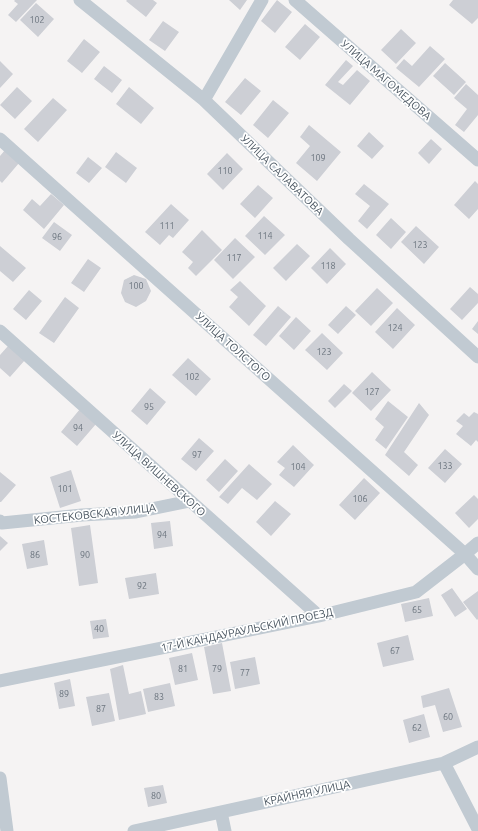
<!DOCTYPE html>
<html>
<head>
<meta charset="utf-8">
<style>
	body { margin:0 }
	canvas { display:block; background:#f5f3f3 }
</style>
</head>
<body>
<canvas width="478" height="831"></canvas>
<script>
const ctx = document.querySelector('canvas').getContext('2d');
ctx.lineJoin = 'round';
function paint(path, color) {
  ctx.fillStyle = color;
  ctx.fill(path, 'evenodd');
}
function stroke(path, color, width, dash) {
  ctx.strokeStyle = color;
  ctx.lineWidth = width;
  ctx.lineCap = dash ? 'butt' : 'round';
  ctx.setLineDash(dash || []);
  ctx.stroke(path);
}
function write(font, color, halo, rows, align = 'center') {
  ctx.font = font + ' Ubuntu,sans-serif';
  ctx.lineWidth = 3.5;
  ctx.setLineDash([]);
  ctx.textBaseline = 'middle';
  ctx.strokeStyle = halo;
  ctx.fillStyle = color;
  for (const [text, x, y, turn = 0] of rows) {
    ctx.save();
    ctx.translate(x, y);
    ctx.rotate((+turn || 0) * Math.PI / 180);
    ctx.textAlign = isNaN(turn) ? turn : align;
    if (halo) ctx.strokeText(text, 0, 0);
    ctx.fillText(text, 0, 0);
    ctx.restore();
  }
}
paint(new Path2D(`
	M15,0h22l-21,22 -8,-7 10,-11 -4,-3z
	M127,0h26l4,3 -11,14 -20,-16z
	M229,0h18l-7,10z
	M277,0l15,12 -17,21 -14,-12z
	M453,0h25v18l-6,6 -23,-19z
	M36,3l18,16 -16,18 -18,-17z
	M163,21l16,11 -14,19 -16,-11z
	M305,24l15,13 -20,23 -15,-13z
	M401,29l15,14 -20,21 -15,-14z
	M84,39l16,13 -18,21 -15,-12z
	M430,46l15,13 -26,28 -23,-19 8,-9 8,7z
	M346,60l7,6 -15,16 5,3 14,-15 13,11 -20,24 -25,-20z
	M0,61l13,13 -13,14z
	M445,63l21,19 -12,13 -21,-19z
	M104,66l18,14 -10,13 -18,-14z
	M245,78l16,13 -20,24 -16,-13z
	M466,84l12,11v20l-14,17 -9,-7 12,-16 -13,-11z
	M17,87l15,14 -17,18 -15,-14z
	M129,87l25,21 -13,16 -25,-20z
	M53,98l14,12 -29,32 -14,-13z
	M273,100l16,13 -21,25 -15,-13z
	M309,125l32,27 -24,29 -21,-18 14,-17 -10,-9z
	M369,132l15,14 -12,13 -15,-13z
	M431,139l11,10 -13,15 -11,-11z
	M5,150l14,13 -17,20 -2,-2v-25z
	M116,152l21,16 -11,15 -21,-16z
	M227,153l16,16 -20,21 -16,-16z
	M88,157l14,11 -13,15 -13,-10z
	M475,181l3,3v25l-9,10 -15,-14z
	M364,184l25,20 -22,25 -9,-8 12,-15 -15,-12z
	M258,185l15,13 -18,20 -15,-14z
	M51,194l13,11 -20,24 -21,-19 9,-11 8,7z
	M171,204l18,16 -16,18 -4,-3 -9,10 -15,-13z
	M264,216l21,19 -20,20 -20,-19z
	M391,218l15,14 -15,17 -15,-14z
	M54,222l18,13 -12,16 -18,-13z
	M416,226l23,21 -15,17 -23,-22z
	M202,230l20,20 -26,26 -8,-8 5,-6 -11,-10z
	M235,238l20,19 -22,22 -19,-19z
	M297,244l13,12 -24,25 -13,-13z
	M0,246l26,22 -13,14 -13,-11z
	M330,248l16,16 -19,20 -16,-16z
	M88,259l13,9 -17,24 -13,-9z
	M134,275l12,4 5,12 -5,10 -10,6 -11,-5 -4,-9 3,-13z
	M240,281l26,25 -17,20 -20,-19 9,-10 -8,-7z
	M470,287l8,7v9l-16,17 -12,-11z
	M377,288l16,15 -22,23 -16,-15z
	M29,290l13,11 -16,19 -13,-11z
	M65,297l14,11 -25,35 -15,-10z
	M278,306l13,11 -25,29 -13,-11z
	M346,306l10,9 -18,19 -10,-9z
	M397,308l18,17 -22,24 -18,-17z
	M296,317l15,14 -17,19 -15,-14z
	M478,321v13l-6,-5z
	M322,333l21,20 -16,17 -22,-20z
	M8,346l17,14 -15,17 -10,-9v-13z
	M188,358l23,21 -15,17 -24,-21z
	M372,372l19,18 -20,21 -19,-18z
	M344,384l8,7 -17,17 -7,-7z
	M150,388l16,14 -19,23 -16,-14z
	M388,401l20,16 -22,32 -11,-9 9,-13 -9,-8z
	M419,403l10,12 -25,37 14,13 -9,11 -24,-21z
	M80,409l16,15 -19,22 -16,-14z
	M474,412l4,2v28l-2,-2 -5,6 -15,-12 7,-8 -7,-5 8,-8 5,4z
	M199,438l15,13 -18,20 -15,-12z
	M293,445l21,20 -20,22 -15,-12 6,-7 -8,-6z
	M445,449l17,15 -17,19 -17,-15z
	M225,459l13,12 -19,21 -13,-12z
	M249,464l23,20 -15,16 -15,-12 -14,16 -9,-7z
	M71,470l10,31 -21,7 -10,-31z
	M0,472l16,13 -15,17h-1z
	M364,478l16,15 -25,27 -16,-15z
	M474,495l4,4v20l-9,9 -14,-15z
	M275,501l16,13 -20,22 -15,-14z
	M170,521l3,25 -19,3 -3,-26z
	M90,525l8,58 -19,3 -8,-58z
	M0,536l8,7 -8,8z
	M44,540l4,25 -21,4 -5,-25z
	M156,573l3,21 -30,5 -4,-21z
	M452,588l15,21 -12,8 -14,-22z
	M478,591v28l-1,1 -14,-18z
	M429,598l4,18 -28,6 -4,-18z
	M106,619l3,18 -16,2 -3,-18z
	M408,635l6,25 -31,7 -6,-24z
	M222,643l9,48 -18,3 -9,-47z
	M192,653l6,27 -23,5 -6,-27z
	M255,657l5,27 -25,5 -5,-27z
	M123,665l6,29 12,-3 5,23 -27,6 -9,-51z
	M70,679l5,27 -16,3 -5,-26z
	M170,683l5,23 -27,6 -5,-23z
	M449,688l13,39 -19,5 -8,-27 -12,3 -2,-12z
	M109,693l6,28 -23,5 -6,-29z
	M424,714l6,23 -21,6 -6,-23z
	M163,785l4,18 -19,4 -4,-19z`), '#cdcfd5');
stroke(new Path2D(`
	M80,0l124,100 145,139 129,118
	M295,0l183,160
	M204,100l58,-100
	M0,139l465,415 13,15
	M0,331l319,285
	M0,521l2,2 80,-8 54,-3 54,-11
	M0,681l319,-65 97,-24 49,-38 13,-11
	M444,763l34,66
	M0,778l7,53
	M221,812l4,19
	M134,831l310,-68 34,-16`), '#c1cad2', 13);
write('9px', '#6b747e', null, [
	["102",37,20],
	["109",318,158],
	["110",225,171],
	["111",167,226],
	["114",265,236],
	["96",57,237],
	["123",420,245],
	["117",234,258],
	["118",328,266],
	["100",136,286],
	["124",395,328],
	["123",324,352],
	["102",192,377],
	["127",372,392],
	["95",149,407],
	["94",78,428],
	["97",197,455],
	["133",445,466],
	["104",298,467],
	["101",65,489],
	["106",360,499],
	["94",162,535],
	["86",35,555],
	["90",85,555],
	["92",142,586],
	["65",417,610],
	["40",99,629],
	["67",395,651],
	["81",183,669],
	["79",217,669],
	["77",245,673],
	["89",64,694],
	["83",159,697],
	["87",101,709],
	["60",448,717],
	["62",417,728],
	["80",156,796]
]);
write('11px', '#4a5661', '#fff', [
	["УЛИЦА МАГОМЕДОВА",386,80,41],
	["УЛИЦА САЛАВАТОВА",282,175,44],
	["УЛИЦА ТОЛСТОГО",233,347,42],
	["УЛИЦА ВИШНЕВСКОГО",159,474,42],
	["КОСТЕКОВСКАЯ УЛИЦА",95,514,-6],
	["17-Й КАНДАУРАУЛЬСКИЙ ПРОЕЗД",247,630,-12],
	["КРАЙНЯЯ УЛИЦА",307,793,-12]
]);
</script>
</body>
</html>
